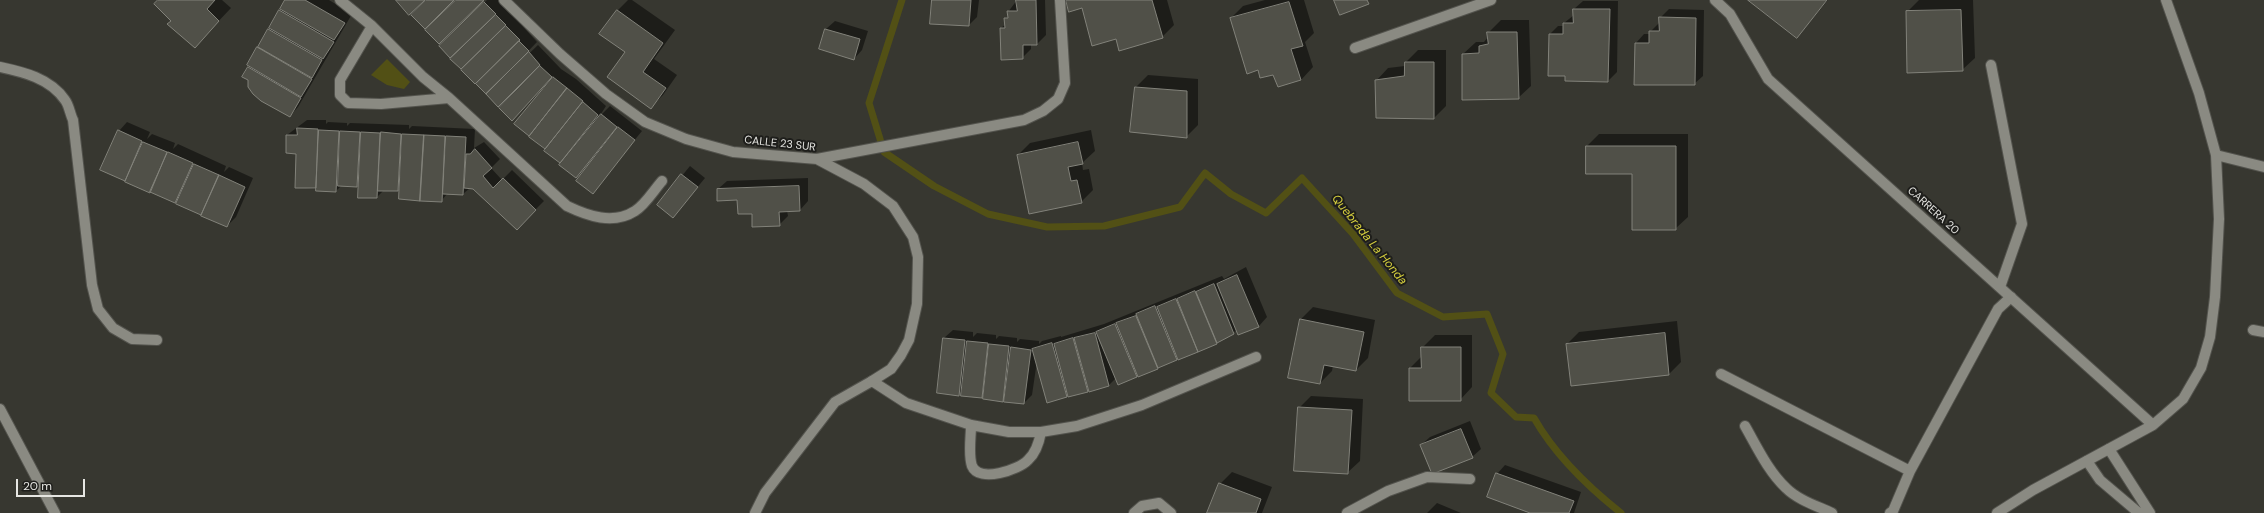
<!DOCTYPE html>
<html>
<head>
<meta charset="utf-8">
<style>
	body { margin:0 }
	#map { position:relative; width:2264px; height:513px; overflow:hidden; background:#373730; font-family:"DM Sans",sans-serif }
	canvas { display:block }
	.scale { position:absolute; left:16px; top:479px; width:69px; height:18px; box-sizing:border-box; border:2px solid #e6e6e2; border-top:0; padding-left:5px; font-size:12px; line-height:14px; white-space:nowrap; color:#e6e6e2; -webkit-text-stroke:3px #1e1e1b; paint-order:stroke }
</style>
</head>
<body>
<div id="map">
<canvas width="2264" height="513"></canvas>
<div class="scale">20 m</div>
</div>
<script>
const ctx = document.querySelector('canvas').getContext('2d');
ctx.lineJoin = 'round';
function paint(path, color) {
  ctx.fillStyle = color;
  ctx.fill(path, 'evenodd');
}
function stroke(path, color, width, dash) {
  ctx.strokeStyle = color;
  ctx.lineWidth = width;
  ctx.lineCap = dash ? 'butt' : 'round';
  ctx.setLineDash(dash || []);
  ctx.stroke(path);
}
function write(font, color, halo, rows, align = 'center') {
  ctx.font = font + ' "DM Sans",sans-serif';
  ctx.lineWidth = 4;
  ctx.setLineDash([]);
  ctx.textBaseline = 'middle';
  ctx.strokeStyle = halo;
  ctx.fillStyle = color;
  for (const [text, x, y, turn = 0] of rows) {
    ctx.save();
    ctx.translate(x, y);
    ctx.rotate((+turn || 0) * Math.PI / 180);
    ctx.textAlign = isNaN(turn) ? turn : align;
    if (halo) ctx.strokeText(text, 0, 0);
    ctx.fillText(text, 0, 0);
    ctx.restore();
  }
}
paint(new Path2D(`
	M387,59l23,23 -6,7 -17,-4 -16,-10z`), '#525015');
paint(new Path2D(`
	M159,0h63l9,8 -36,38 -23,-26z
	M286,0h43l23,14 -54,93 -8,9 -47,-40z
	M396,0h57l-28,28z
	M487,0h12l38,42 -27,28 1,1 27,-26 23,24 15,10 30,27 -7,11 11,-11 32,25 -50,61 3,-33 -2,-2 -17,20 -46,-40 6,-9 7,-39 -1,-1 -30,32 -60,-61 8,-9 -20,-4z
	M628,0h4l43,30 -21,29 23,16 -14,20 -12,12 -25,-55 -9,-41z
	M933,0h46l-2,17 -8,8z
	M1017,0h28l1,35 -9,9h-6v5l-9,9 -21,-30 5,-4 2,-12z
	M1068,0h99l7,25 -12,12 -46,1 -34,-31z
	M1265,0h39l10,33 -9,9 8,25 -12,13 -27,-7 -43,-55 12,-12z
	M1749,0h79l-31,37z
	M1919,0h54l2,58 -13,12 -55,-58z
	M1583,1h35l-1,71 -9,9 -42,-1v-5l-16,-41 8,-8h6v-3l10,-8v-6z
	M1669,9l35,1 -1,66 -9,8h-58v-41l8,-9h6v-2l9,-9 1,-5z
	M1501,20h28l2,66 -13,12 -55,-44 13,-12h8l4,-5v-4z
	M835,21l33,10 -6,19 -8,9 -34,-10 6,-20z
	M1418,50h28v56l-12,12 -57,-1 -1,-36 12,-13 17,-2 1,-4z
	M1148,75l50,4v46l-12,12 -55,-6 5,-44z
	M307,120h19v4l2,-2 19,1v3l3,-3 59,2v4l3,-3 63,3 -1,19 10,-6 16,17 -9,9 11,12 10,-10 32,31 -27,27 -44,-40h-3l-7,6 -15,-1 -7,8 -40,-14 -3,3h-14l-7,7 -18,-13 -2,2h-16l-5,5 -40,-4 1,-34 -10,-18z
	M127,122l23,10 -3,7 5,-5 23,9 -2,6 5,-5 48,22 -2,6 5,-5 24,11 -17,39 -9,9 -22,-17 -5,5 -20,-17 -5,5 -45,-28 -6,6 -5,-49z
	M1091,130l4,21 -13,12 1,7 6,-1 4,21 -12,12 -63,-47 12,-12z
	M1599,134h89v83l-13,12 -42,-56h-46v-27z
	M690,166l15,12 -32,39 -15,-12z
	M808,178v23l-8,9h-13l1,6 -9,9 -41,-26 -20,-10 9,-8z
	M1246,267l21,50 -8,9 -20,8 -2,-4 -20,13 -78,32 -23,3 -7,7 -40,11 -1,-1 -2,2 -29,-36 -5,34 -8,8 -19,-5 -3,3 -17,-7 -4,3 -19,-6 -3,3 -15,-56 9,-8 20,2v5l4,-4 19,2v4l3,-3 18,2v4l3,-3 19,2v3l3,-3 19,-5v1l43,-13 118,-48 2,3z
	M1313,307l62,13 -7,38 -12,12 -23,-5 -1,6 -12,12 -19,-64z
	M1677,321l4,41 -12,12 -102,-30 12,-12z
	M1435,335h37v52l-12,13 -50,-32 12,-12v-8z
	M1311,396l52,3 -3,62 -13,12 -48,-65z
	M1470,421l11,28 -9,8 -51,-12 9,-8z
	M1505,465l76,27 -7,21h-41l-36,-39z
	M1232,472l40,15 -10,26h-54l12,-29z
	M1437,503l24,10h-34z`), '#0007');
stroke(new Path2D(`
	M902,0l-33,103 15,49 50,34 54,28 59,13 57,-1 76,-19 25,-34 26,21 35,19 36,-35 51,56 44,59 46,24 44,-3 16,40 -12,39 25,24 18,1c21,37 53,68 87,95`), '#525015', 7);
const building = new Path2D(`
	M158,0h57l-8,9 12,12 -24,27 -28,-24 4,-3 -17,-17z
	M285,0h20l40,23 -11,17 -54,-31z
	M396,0h29l-16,15z
	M426,0h28l-29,29 -14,-14z
	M456,0h28l-45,44 -14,-14z
	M932,0h39l-2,26 -39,-2z
	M1016,0h20l1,45h-14v14l-22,1 -1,-32h5l-1,-10h4l-1,-7h10z
	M1066,0h86l11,38 -44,13 -3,-12 -24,7 -10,-38 -13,4z
	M1334,0h33l2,4 -29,11z
	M1748,0h79l-30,38z
	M484,2l12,12 -46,44 -11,-12z
	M1289,2l14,44 -12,3 10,31 -23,7 -5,-12 -13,3 -2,-8 -11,4 -17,-56z
	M1573,9h37l-2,73 -43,-1v-5h-17l1,-42h14v-11h10z
	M279,10l55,32 -11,17 -54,-31z
	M617,10l46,33 -20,29 23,16 -15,21 -44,-32 18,-25 -26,-18z
	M1961,10l2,61 -56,2 -1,-62z
	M496,15l10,10 -45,44 -11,-10z
	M1659,17l37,1 -1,67h-61l1,-42h14v-12h10z
	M506,26l14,14 -45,44 -14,-14z
	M268,29l54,31 -10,18 -54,-31z
	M825,29l35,10 -6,21 -35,-11z
	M1487,32h30l2,67 -57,1v-46l17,-1v-7l9,-2z
	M519,41l10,10 -43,43 -10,-10z
	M257,47l55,32 -11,18 -54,-32z
	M529,52l11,13 -42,42 -12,-13z
	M1405,62h29v57l-58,-1 -1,-38 29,-4z
	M540,66l12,11 -40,44 -13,-13z
	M248,67l53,31 -11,19 -29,-16 -8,-7 -5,-7v-7l-6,-3z
	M553,77l14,11 -38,48 -15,-12z
	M1135,87l52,4v47l-57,-6z
	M567,88l16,13 -38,48 -16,-12z
	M583,102l15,13 -38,48 -16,-12z
	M601,114l16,13 -41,51 -17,-13z
	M618,127l17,13 -42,54 -17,-13z
	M297,128l21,1 -2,59h-21l1,-34 -10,-1v-18h11z
	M118,130l24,11 -17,40 -25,-11z
	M319,130l20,1 -3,61 -20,-1z
	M340,131l20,1 -3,55 -19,-1z
	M361,132l19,1 -3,65h-19z
	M381,132l20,2 -3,57h-20z
	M402,134l22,1 -4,66 -21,-2z
	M424,135l21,1 -3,66 -22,-1z
	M446,136l20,1 -3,58 -20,-1z
	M143,142l24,10 -17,41 -25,-11z
	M1078,142l5,22 -15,3 3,14 6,-1 5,23 -53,11 -12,-59z
	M1586,146h90v84h-44v-56h-46z
	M475,149l17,19 -9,8 10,12 10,-10 33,32 -19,20 -44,-41 -9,-1 2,-34h4z
	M168,152l25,11 -18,40 -25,-11z
	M194,164l25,11 -18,40 -25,-11z
	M681,174l17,13 -25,31 -16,-13z
	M219,175l26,12 -18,40 -26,-11z
	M799,186l1,25 -21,1 1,14 -28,1v-13h-14l-1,-14 -20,1v-12z
	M1237,275l22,52 -21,8 -21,-51z
	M1214,284l20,50 -17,9 -21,-51z
	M1195,291l22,53 -19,8 -21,-53z
	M1176,299l22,53 -20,8 -21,-53z
	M1155,306l22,54 -19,8 -22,-54z
	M1136,316l22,53 -20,8 -22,-54z
	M1300,319l64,13 -8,39 -32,-6 -4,19 -32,-6z
	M1115,324l22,53 -19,8 -22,-53z
	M1095,333l14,53 -20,6 -15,-54z
	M1665,333l4,42 -98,11 -5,-42z
	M943,338l22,2 -6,56 -22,-3z
	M1073,338l15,54 -20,5 -14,-53z
	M967,341l21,2 -6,55 -21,-2z
	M1052,343l15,54 -20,6 -15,-54z
	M989,344l20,2 -6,56 -20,-3z
	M1011,347l20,3 -7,54 -20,-2z
	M1421,347h40v54h-52v-33h12z
	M1298,407l54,3 -4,64 -54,-3z
	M1461,429l12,29 -41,16 -12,-29z
	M1496,473l78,28 -5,12h-39l-43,-16z
	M1219,483l42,16 -5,14h-49z`);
paint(building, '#505048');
stroke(building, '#82827a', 1);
const lane = new Path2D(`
	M340,0l32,26 51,51 26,21 118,108c21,10 46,19 68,5 10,-6 19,-21 27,-30
	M372,26l-32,54v15l8,8 33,1 68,-6
	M0,67c23,5 50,11 65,33 4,5 5,14 8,20l19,165 6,24 15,19 19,11 25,1
	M2253,330l11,2
	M1721,374l189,97
	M971,425c0,12 -3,30 1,41 7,17 47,4 56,-6 8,-7 11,-17 13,-28
	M1745,426c12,21 23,45 41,62 12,12 31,18 46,25
	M2109,449l41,64
	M2087,461l13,19 39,33
	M755,513l10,-20 70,-91 37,-21 34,22 65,22 38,7h32l36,-6 65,-21 114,-48
	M1890,513l3,-2 17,-40 88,-162 13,-12`);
const street = new Path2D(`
	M504,0l56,54 46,40 39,28 41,17 47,13 84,7 47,25 29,22 20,31 5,20 -1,47 -8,36 -8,15 -10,14 -19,12
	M1715,0l15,14 38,65 385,346
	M1355,48l136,-48
	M1991,65l31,159 -22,63
	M2216,155l48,12
	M817,159l207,-39 19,-9 15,-12 7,-16 -5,-83
	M1134,513l8,-7 17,-3 12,10
	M1347,513l41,-22 39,-14 43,2
	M1997,513l36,-23 120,-65 30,-26 18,-31 9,-31 5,-40 4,-78 -3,-64 -17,-62 -33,-93`);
const secondary = new Path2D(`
	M0,409l55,104`);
stroke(lane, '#53534d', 12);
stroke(street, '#53534d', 12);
stroke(secondary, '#53534d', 12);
stroke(lane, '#8a8a82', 10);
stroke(street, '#8a8a82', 10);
stroke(secondary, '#8a8a82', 10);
write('11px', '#e6e6e2', '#1e1e1b', [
	["CALLE 23 SUR",780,144,6],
	["CARRERA 20",1933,211,42]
]);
write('italic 12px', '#d7d03e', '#1e1e1b', [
	["Quebrada La Honda",1369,240,51]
]);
</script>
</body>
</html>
